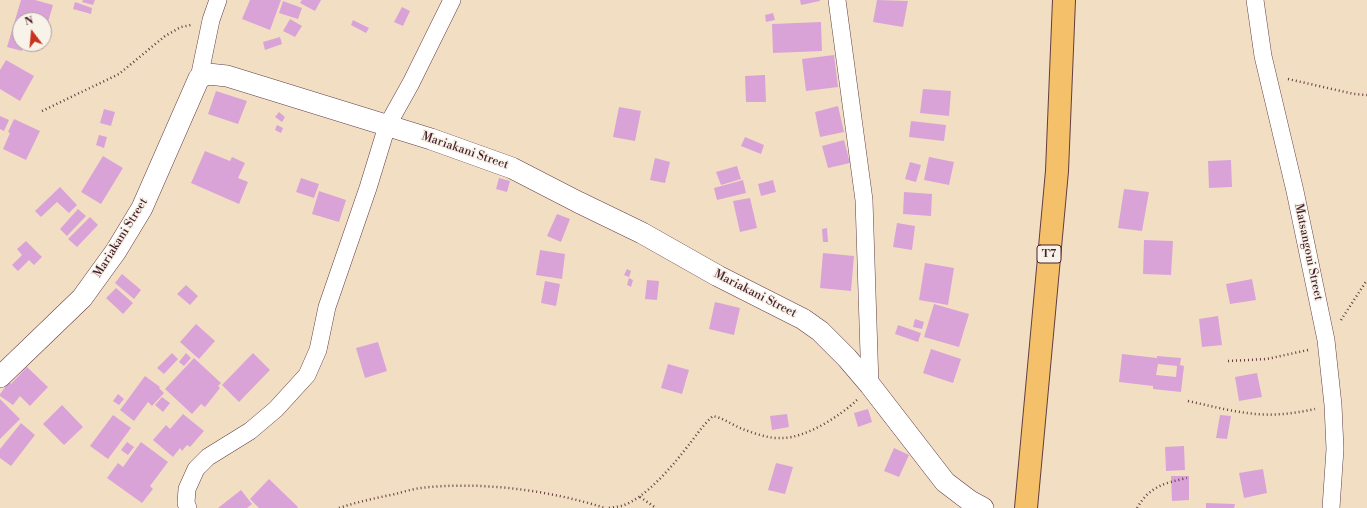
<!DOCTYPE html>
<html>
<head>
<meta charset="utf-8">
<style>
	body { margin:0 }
	#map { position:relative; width:1367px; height:508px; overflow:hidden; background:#f2dfc3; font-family:"Libre Bodoni",serif }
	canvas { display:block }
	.north { position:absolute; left:12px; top:12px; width:40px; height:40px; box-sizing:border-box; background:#f7f3e8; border:1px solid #b29e9c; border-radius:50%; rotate:344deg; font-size:11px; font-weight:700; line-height:16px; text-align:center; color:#4a1f2b }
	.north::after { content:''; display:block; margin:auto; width:14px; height:18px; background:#c8321e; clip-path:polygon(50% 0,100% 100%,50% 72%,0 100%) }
</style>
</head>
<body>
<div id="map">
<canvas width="1367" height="508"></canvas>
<div class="north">N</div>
</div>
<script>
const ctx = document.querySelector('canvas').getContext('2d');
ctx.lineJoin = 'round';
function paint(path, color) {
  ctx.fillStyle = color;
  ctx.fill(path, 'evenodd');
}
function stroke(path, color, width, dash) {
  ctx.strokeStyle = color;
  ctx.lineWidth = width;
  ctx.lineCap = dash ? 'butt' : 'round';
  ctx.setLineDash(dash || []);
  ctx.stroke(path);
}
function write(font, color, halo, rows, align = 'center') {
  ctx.font = font + ' "Libre Bodoni",serif';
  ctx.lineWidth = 3;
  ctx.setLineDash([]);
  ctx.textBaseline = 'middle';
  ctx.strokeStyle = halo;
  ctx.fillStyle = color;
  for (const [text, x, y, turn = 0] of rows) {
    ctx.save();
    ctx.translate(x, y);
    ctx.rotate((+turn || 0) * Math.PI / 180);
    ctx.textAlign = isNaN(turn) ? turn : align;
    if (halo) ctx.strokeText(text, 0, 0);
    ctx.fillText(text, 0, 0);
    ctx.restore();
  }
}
paint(new Path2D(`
	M21,0h14l18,5 -9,31v-16h-24v24h4l-2,7 -15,-4z
	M83,0h12l-2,5 -11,-3z
	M250,0h31l-11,30 -28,-11z
	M302,0h19l-6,11 -15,-8z
	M800,0h20v1l-19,4z
	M877,0l31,1 -5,26 -30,-5z
	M283,1l19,7 -4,11 -19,-6z
	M75,2l17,6 -1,6 -18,-5z
	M402,7l8,4 -7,15 -9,-4z
	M773,13l2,7 -9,2 -1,-7z
	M290,19l12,7 -7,11 -12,-6z
	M353,20l16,8 -3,5 -15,-8z
	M821,22l1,29 -49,2 -1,-29z
	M280,37l2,7 -17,6 -2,-8z
	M26,44h16l-1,5z
	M834,55l4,32 -32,4 -4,-32z
	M6,60l28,16 -14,25 -20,-12v-19z
	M765,75l1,27h-20l-1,-26z
	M923,89l28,2 -2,25 -29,-3z
	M216,91l31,10 -9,23 -30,-10z
	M838,106l6,26 -24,5 -5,-25z
	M619,107l22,4 -6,30 -22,-4z
	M104,109l11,3 -4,14 -11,-3z
	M279,112l6,5 -3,5 -7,-5z
	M0,116l9,4 -5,11 -4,-2z
	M14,119l26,12 -14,29 -23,-11 7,-16 -2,-1z
	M911,121l35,4 -2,16 -35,-4z
	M277,125l6,3 -2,5 -6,-3z
	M99,135l8,2 -3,11 -8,-3z
	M745,137l19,8 -3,9 -20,-8z
	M844,140l6,23 -22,5 -6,-22z
	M205,151l25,10 2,-4 13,6 -7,15 10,4 -9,22 -48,-21z
	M103,156l20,12 -22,36 -20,-12z
	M929,157l25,5 -5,23 -25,-5z
	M655,158l15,4 -5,21 -15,-3z
	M1231,160l1,27 -23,1 -1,-27z
	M910,162l11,3 -5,17 -11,-3z
	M737,166l4,13 -20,6 -5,-13z
	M301,178l18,6 -5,14 -18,-6z
	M499,178l11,3 -3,11 -11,-3z
	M743,180l3,13 -29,7 -3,-12z
	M773,180l3,12 -15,4 -3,-12z
	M60,187l17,18 -8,8 -12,-11 -16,15 -6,-6z
	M1124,189l25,3 -7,39 -24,-3z
	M319,191l27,9 -7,22 -27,-8z
	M904,192l28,2 -1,22 -28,-2z
	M750,198l7,30 -17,4 -7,-31z
	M78,209l8,7 -19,20 -7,-7z
	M557,214l13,5 -9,23 -14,-6z
	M90,217l8,8 -21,22 -9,-8z
	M897,223l18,3 -3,24 -19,-3z
	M827,228l1,14h-5l-1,-13z
	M1144,240l29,1 -2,34 -28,-1z
	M26,241l16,16 -8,8 -5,-5 -11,11 -6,-6 10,-10 -5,-6z
	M540,250l25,4 -3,25 -26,-4z
	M823,253l31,3 -3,35 -31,-3z
	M925,263l29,5 -6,37 -29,-5z
	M627,269l4,2 -2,6 -5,-2z
	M122,274l19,16 -7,9 -19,-16z
	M629,278l4,2 -2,7 -4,-2z
	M1252,279l4,21 -26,4 -4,-20z
	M647,280l12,1 -2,19 -12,-1z
	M545,281l15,3 -4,22 -15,-3z
	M186,285l12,11 -8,9 -13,-11z
	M116,288l17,15 -10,11 -17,-16z
	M715,302l25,6 -6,27 -25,-6z
	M934,304l35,10 -10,33 -35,-10z
	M1218,316l4,29 -20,2 -3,-28z
	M915,319l9,3 -2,7 -9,-2z
	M196,324l19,17 -16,18 -19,-17z
	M898,325l23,8 -3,9 -23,-8z
	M378,342l9,29 -22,7 -9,-30z
	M931,349l30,10 -8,24 -30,-10z
	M172,353l6,6 -14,15 -7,-6z
	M186,353l5,5 -7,8 -5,-4z
	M253,353l17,17 -31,32 -17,-17z
	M1122,354l35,4v-2l24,2 -1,7 4,1 -3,26 -28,-3v-3l-34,-4zM1158,364l19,2 -1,11 -20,-2z
	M194,358l27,25 -3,3 2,2 -15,19 -4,-3 -9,10 -27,-25z
	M668,364l21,6 -7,24 -21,-6z
	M27,367l21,20 -18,19 -10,-10 -7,9 -13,-9v-2l9,-12 2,2z
	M1257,373l5,24 -23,4 -4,-24z
	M145,376l15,11 -1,1 5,5 -12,13 -4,-4 -14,19 -14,-11z
	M118,394l6,5 -5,6 -6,-4z
	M162,397l8,6 -7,9 -8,-7z
	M0,399l20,20 -20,20z
	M62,405l21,22 -19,18 -21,-21z
	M868,409l4,13 -14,5 -4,-14z
	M183,414l21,17 -14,16 -3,-2 -5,6 -2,-3 -7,9 -20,-17 13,-15 4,4z
	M787,414l2,13 -17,3 -2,-14z
	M113,415l18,13 -23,31 -18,-13z
	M1220,415l11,1 -4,23 -11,-1z
	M21,423l14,12 -24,31 -11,-8v-9z
	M127,442l7,5 -6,8 -7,-5z
	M141,442l27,20 -18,24 3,3 -11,14 -35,-25 11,-15 5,4z
	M1184,446l1,24 -19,1 -1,-24z
	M894,448l15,7 -10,22 -15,-6z
	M776,463l17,4 -8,27 -17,-4z
	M1263,469l4,24 -23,5 -5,-25z
	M1171,476h18v24l-17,1z
	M269,479l29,28 -1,1h-38l-9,-9z
	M241,490l11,14 -5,4h-29z
	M1206,503l29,1 -1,4h-28z`), '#d9a3d8');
const minor = new Path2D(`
	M837,0l27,200 6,185
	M1255,0l8,56 32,135 31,149 7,65 2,44 -4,59
	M199,78l12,-58 7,-20
	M188,508l-2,-5 1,-14 9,-20 12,-12 42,-26 26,-22 31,-34 11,-25 9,-43 41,-119 19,-62 24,-43 41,-83`);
const tertiary = new Path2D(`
	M0,377l82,-79 34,-47 26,-43 57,-130 9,-4 19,2 204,63 81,29 66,34 64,31 76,43 85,43 17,12 27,27 23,27 75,97 25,19 13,7`);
const trunk = new Path2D(`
	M1026,508l31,-337 7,-171`);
stroke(minor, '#633c42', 18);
stroke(tertiary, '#633c42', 22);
stroke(trunk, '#633c42', 24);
stroke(new Path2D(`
	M1288,79l66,15 13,1
	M42,111l77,-37 46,-38 16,-9 10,-2
	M1341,320l26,-40
	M1228,361l39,-2 41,-9
	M1188,401c23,5 45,11 68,13 20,2 40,-1 59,-5
	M640,497l16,11
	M339,508c18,-6 37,-10 56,-14 8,-2 17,-5 26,-6 59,-7 128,2 184,20
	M609,508c4,-1 8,-1 12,-2 25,-7 54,-43 70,-64 7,-9 13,-18 22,-26 10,2 18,8 27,12 13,5 29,11 42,10 24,0 58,-22 75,-38
	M1137,508c12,-21 27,-25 50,-30`), '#633c42', 2.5, [1, 3]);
stroke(minor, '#fff', 17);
stroke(tertiary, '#fff', 21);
stroke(trunk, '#f4c16a', 22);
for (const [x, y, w] of [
	[1049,254,24]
]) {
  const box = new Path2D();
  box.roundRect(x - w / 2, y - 9, w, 18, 3);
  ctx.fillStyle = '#f7f3e8';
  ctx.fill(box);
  stroke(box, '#4a1f2b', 1);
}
write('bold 11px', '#4a1f2b', null, [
	["T7",1049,254]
]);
write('12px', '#4a1f2b', '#f7f3e8', [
	["Mariakani Street",465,151,19],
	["Mariakani Street",121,238,-58],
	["Matsangoni Street",1308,252,78],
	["Mariakani Street",755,294,27]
]);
</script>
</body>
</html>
